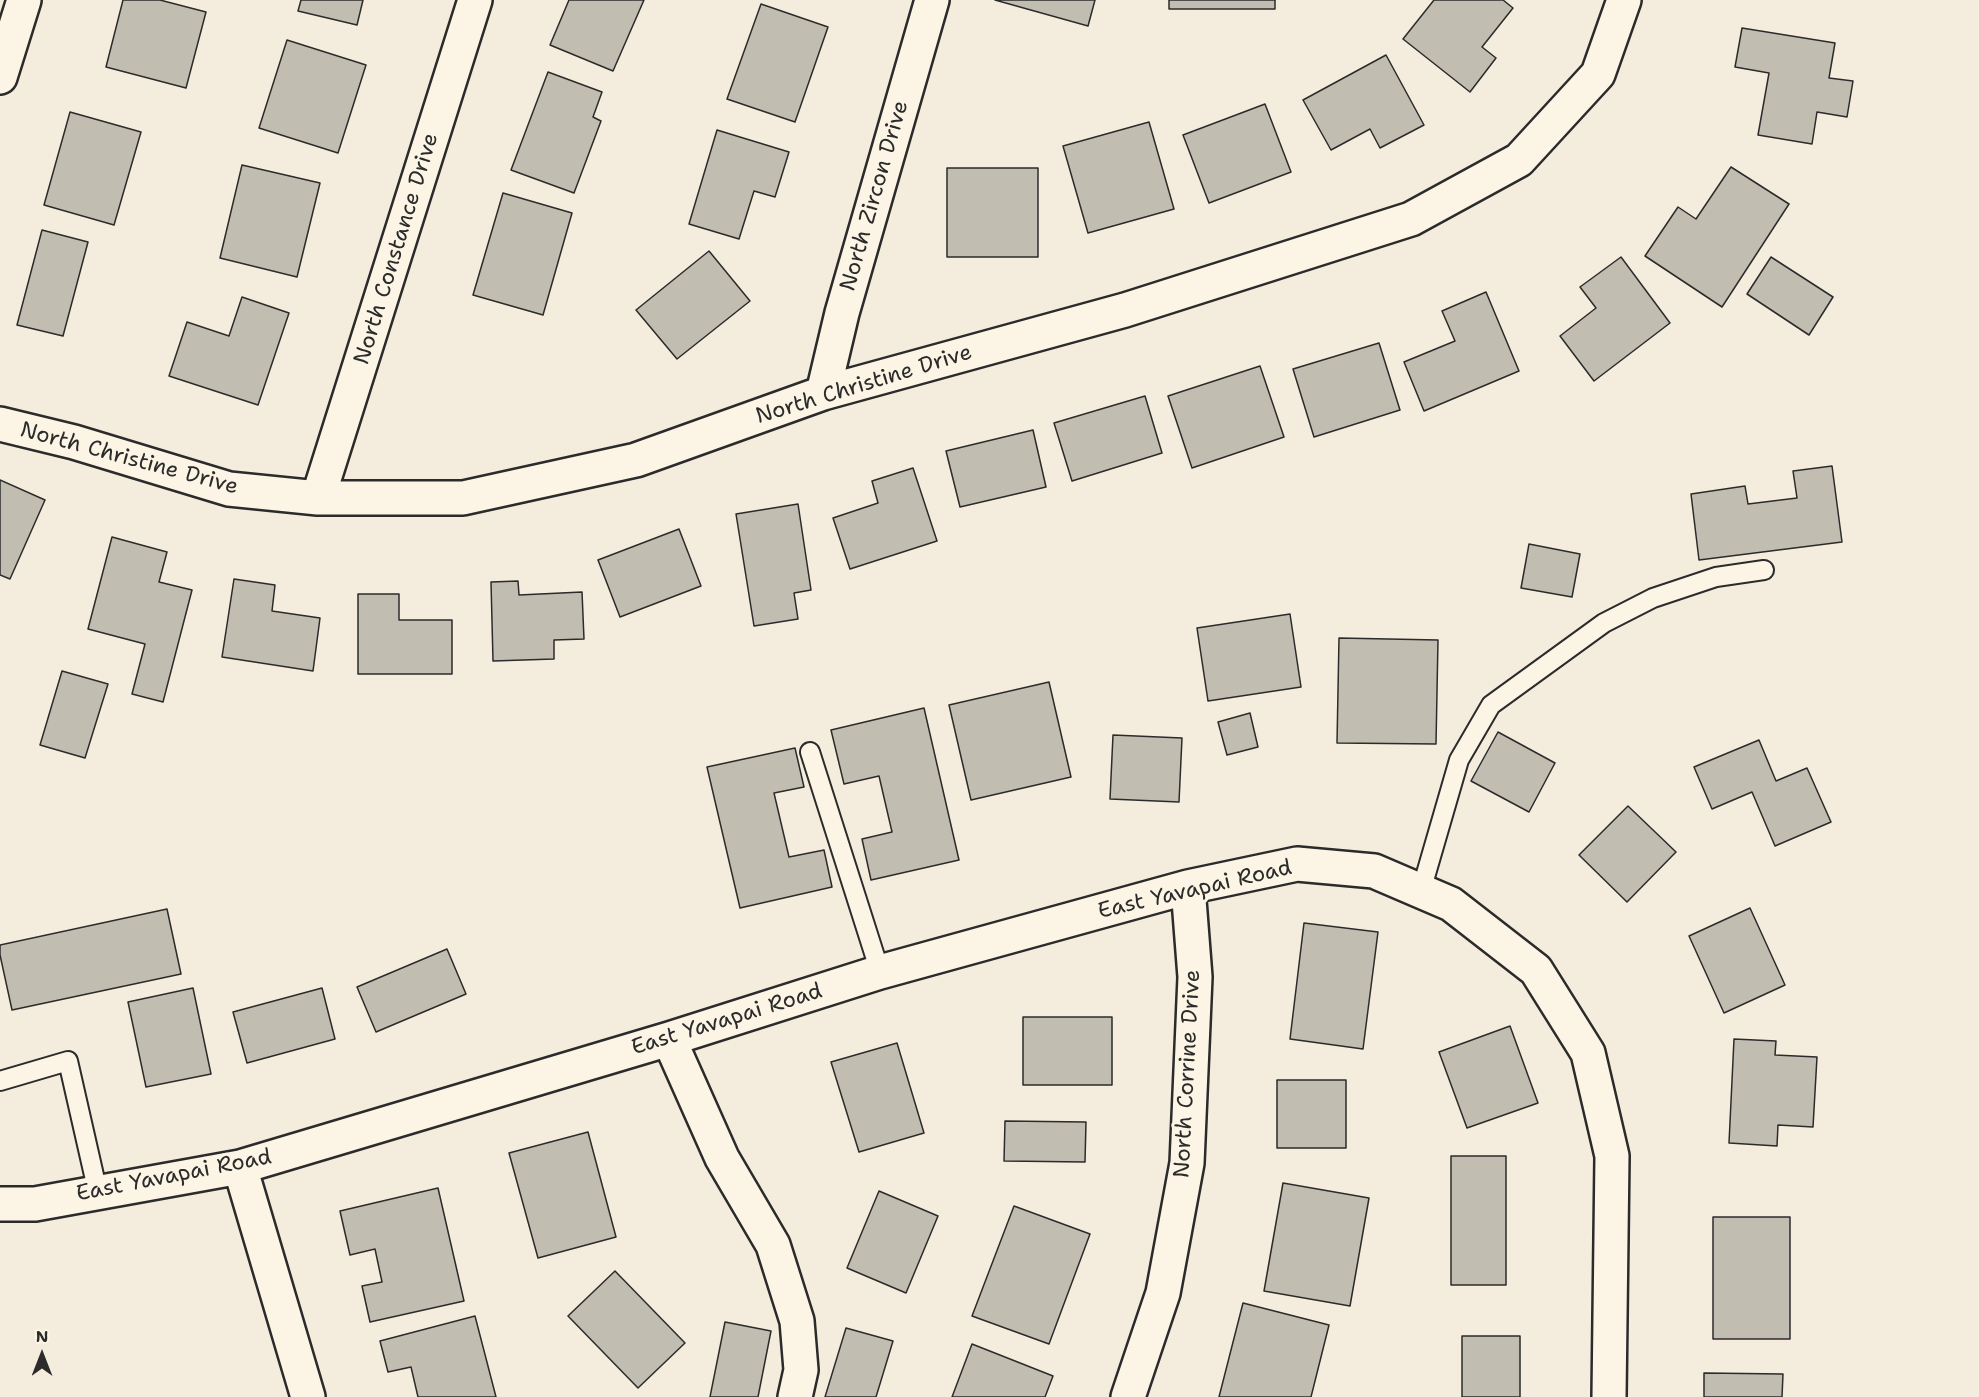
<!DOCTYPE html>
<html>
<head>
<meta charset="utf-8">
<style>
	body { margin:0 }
	#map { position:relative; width:1979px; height:1397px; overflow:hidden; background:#f4edde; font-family:"Shantell Sans",sans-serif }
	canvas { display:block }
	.north { position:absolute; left:12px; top:1325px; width:60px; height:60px; -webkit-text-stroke:4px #fcf5e5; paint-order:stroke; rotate:0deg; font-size:16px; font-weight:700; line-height:24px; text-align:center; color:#2b2b2b }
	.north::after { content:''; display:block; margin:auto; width:21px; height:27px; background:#2b2b2b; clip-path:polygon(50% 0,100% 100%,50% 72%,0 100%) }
</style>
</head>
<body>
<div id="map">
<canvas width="1979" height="1397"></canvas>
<div class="north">N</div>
</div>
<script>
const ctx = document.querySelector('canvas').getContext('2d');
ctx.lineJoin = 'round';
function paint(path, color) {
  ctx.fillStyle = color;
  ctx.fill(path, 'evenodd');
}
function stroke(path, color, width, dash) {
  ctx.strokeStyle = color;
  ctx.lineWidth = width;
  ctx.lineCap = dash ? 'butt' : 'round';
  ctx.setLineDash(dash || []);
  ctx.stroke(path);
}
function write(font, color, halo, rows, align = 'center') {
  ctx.font = font + ' "Shantell Sans",sans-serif';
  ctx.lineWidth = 6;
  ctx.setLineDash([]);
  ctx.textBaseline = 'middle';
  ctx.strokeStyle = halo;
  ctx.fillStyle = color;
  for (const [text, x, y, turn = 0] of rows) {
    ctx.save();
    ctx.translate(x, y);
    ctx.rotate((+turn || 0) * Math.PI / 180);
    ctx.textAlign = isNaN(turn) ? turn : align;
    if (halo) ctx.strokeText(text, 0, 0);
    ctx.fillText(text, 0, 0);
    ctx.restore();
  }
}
const building = new Path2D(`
	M123,0h37l46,12 -20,76 -80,-21z
	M301,0h62l-6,25 -59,-14z
	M569,0h75l-31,71 -63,-26z
	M995,0h100l-7,26z
	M1169,0h106v9h-106z
	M1434,0h69l10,8 -31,39 14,11 -26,34 -67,-53z
	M761,4l67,23 -33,95 -68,-23z
	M1742,28l93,15 -6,35 24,3 -6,36 -30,-5 -5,32 -54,-9 11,-62 -34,-6z
	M287,40l79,25 -28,88 -79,-25z
	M1386,55l38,70 -44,23 -10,-19 -39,21 -28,-50z
	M548,72l54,20 -9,25 8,4 -27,72 -63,-23z
	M1265,104l26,68 -82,31 -26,-68z
	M70,112l71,20 -27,93 -70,-20z
	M1149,122l25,87 -86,24 -25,-87z
	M717,130l72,22 -14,45 -21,-6 -15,48 -50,-15z
	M242,165l78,18 -23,94 -77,-19z
	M1731,167l58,37 -67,103 -77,-51 33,-49 18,12z
	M947,168h91v89h-91z
	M503,193l69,20 -29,102 -70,-20z
	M42,230l46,12 -25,94 -46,-11z
	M709,251l41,50 -73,58 -41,-49z
	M1621,257l49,66 -76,58 -34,-45 36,-28 -16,-21z
	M1771,257l62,40 -24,38 -62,-41z
	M1486,292l33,79 -95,40 -20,-49 51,-21 -13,-30z
	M242,297l47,16 -31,92 -89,-29 18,-54 42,14z
	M1379,343l21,67 -86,27 -21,-68z
	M1260,366l24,71 -92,31 -24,-72z
	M1145,396l17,57 -90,28 -18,-58z
	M1033,430l13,57 -86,20 -14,-56z
	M1832,466l10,76 -143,18 -8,-66 54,-8 3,18 49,-6 -4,-27z
	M913,468l24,73 -87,28 -17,-51 45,-15 -6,-22z
	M0,480l45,20 -35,79 -10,-4z
	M798,504l13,86 -17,3 4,26 -44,7 -18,-112z
	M679,529l22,57 -81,31 -22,-57z
	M112,537l55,15 -8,30 33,8 -29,112 -31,-8 13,-50 -57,-15z
	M1529,544l51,10 -8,43 -51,-9z
	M234,579l41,6 -3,26 48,7 -7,53 -91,-14z
	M518,581l1,14 63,-3 2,47 -30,1v19l-61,2 -2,-79z
	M358,594h41v26h53v54h-94z
	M1290,614l11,73 -93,14 -11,-73z
	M1339,638l99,2 -2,104 -99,-1z
	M62,671l46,13 -23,74 -45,-13z
	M1049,682l22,95 -100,23 -22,-95z
	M924,708l35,152 -88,20 -9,-41 30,-7 -13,-56 -35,8 -13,-54z
	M1250,713l8,34 -31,8 -9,-33z
	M1498,732l57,31 -26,49 -58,-31z
	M1113,735l69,3 -3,64 -69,-3z
	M1759,740l17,41 31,-13 24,54 -56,24 -23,-54 -40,17 -18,-42z
	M795,748l9,39 -30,6 15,64 35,-7 8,37 -92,21 -33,-141z
	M1628,806l48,46 -49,50 -48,-47z
	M1750,908l35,77 -61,28 -35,-77z
	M167,909l14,65 -169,36 -12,-55v-10z
	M1304,923l74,9 -15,117 -73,-10z
	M447,949l19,45 -90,38 -19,-45z
	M193,988l18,86 -65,13 -18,-85z
	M322,988l13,51 -88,24 -14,-51z
	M1023,1017h89v68h-89z
	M1510,1026l28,77 -71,25 -28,-76z
	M1734,1039l42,2 -1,14 42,2 -4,70 -35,-2 -1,21 -48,-3z
	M897,1043l27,90 -65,19 -28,-90z
	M1277,1080h69v68h-69z
	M1005,1121l81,1 -1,40 -81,-1z
	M588,1132l28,105 -78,21 -29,-105z
	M1451,1156h55v129h-55z
	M1283,1183l86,15 -19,108 -86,-15z
	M438,1188l26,113 -94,21 -8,-36 20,-4 -7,-33 -25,6 -10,-44z
	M879,1191l59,25 -32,77 -59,-25z
	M1014,1206l76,28 -41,110 -77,-28z
	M1713,1217h77v122h-77z
	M615,1271l70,72 -47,45 -70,-72z
	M1243,1303l86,22 -18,72h-92z
	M475,1316l21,81h-78l-7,-30 -23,5 -8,-31z
	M725,1322l46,9 -13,66h-48z
	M846,1328l47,13 -17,56h-51z
	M1462,1336h58v61h-58z
	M972,1344l81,32 -8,21h-93z
	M1704,1373l79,1 -1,23h-78z`);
paint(building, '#c2bdb1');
stroke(building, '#2b2b2b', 1.5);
const lane = new Path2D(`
	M810,752l70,220
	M1421,891l38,-131 32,-55 113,-82 49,-25 63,-21 48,-7
	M0,1081l68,-20 30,132`);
const street = new Path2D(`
	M0,77l24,-77
	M823,393l19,-80 90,-313
	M0,424l74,18 155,47 89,9h145l173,-38 187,-67 302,-83 286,-91 108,-59 79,-86 26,-74
	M318,498l157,-498
	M669,1039l53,119 51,87 24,76 4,49 -6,27
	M240,1167l68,230
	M0,1204h35l205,-37 429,-128 211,-67 308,-85 109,-23 77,7 77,33 85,66 52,83 24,103 -3,241
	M1128,1397l35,-104 24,-130 8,-186 -7,-90`);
stroke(lane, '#2b2b2b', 22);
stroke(street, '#2b2b2b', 38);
stroke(lane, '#fcf5e5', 18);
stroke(street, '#fcf5e5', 33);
write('22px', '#2b2b2b', '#fcf5e5', [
	["North Zircon Drive",875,196,-74],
	["North Constance Drive",397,249,-73],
	["North Christine Drive",864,385,-17],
	["North Christine Drive",129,459,15],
	["East Yavapai Road",1195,890,-13],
	["East Yavapai Road",727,1020,-17],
	["North Corrine Drive",1188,1074,-87],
	["East Yavapai Road",174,1176,-11]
]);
</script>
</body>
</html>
